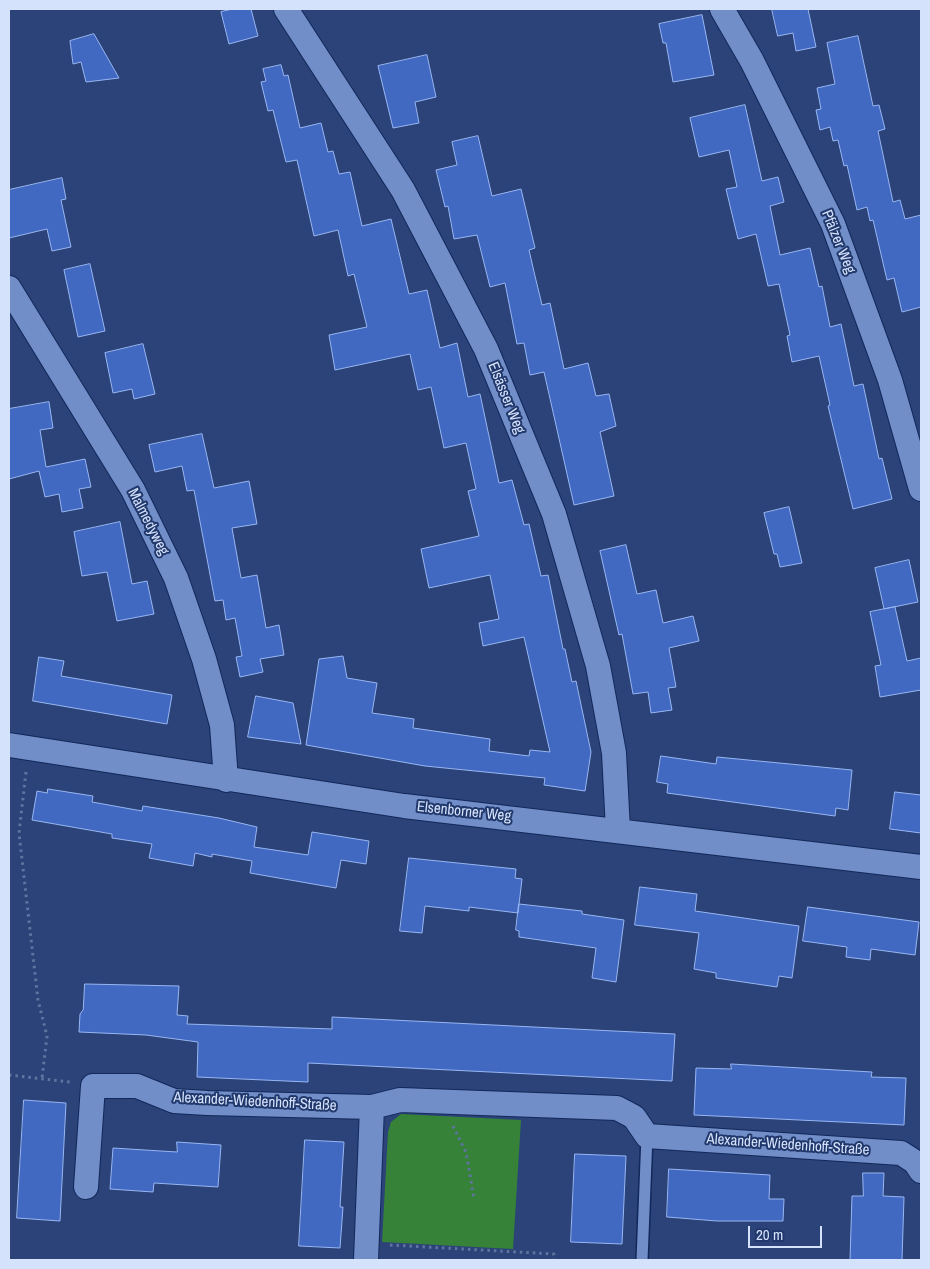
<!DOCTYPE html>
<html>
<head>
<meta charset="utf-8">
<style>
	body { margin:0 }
	#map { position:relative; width:930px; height:1269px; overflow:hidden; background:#2b4378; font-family:"Archivo Narrow",sans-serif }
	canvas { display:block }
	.frame { position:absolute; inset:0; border:10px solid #d5e2fb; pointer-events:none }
	.scale { position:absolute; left:748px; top:1226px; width:74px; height:22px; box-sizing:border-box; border:2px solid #d5e2fb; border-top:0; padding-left:6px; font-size:15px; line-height:18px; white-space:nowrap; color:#d5e2fb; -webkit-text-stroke:4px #21386c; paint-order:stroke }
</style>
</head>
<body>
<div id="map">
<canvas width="930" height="1269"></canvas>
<div class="frame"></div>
<div class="scale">20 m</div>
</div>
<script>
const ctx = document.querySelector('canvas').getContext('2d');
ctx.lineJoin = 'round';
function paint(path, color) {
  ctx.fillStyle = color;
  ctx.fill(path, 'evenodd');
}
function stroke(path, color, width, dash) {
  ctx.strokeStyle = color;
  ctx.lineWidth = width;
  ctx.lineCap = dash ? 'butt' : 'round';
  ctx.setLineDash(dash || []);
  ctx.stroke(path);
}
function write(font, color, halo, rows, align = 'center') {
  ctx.font = font + ' "Archivo Narrow",sans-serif';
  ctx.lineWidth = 4;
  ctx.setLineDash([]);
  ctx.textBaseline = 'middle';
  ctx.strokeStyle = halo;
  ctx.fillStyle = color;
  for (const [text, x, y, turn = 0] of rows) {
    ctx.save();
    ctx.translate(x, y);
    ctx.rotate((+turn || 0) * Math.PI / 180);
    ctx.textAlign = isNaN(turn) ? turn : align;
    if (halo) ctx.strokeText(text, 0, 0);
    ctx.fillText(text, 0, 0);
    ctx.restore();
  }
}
paint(new Path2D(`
	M401,1114l120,6 -8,129 -131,-7 6,-110 3,-10z`), '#368239');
const building = new Path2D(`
	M233,9h18l7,27 -29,8 -8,-32z
	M772,9h36l8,38 -20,4 -3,-18 -15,3z
	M702,15l12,60 -41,7 -7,-39h-3l-4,-19z
	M94,34l25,44 -33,4 -5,-20 -8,2 -3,-23z
	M858,36l15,70 6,-1 6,24 -7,2 15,71 7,-2 5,19 16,-4v92l-19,5 -8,-34 -7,2 -14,-60 -3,1 -3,-14 -10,3 -10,-45 -3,1 -6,-26 -5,1 -3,-14 -10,3 -4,-20 5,-1 -4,-21 18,-4 -8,-41z
	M427,55l9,42 -21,5 4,21 -26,5 -15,-62z
	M281,65l3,11 4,-1 12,53 21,-5 7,29 5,-1 6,23 11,-2 12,54 29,-7 18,75 18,-4 13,58 17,-5 11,54 12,-3 19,89 13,-3 12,45 5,-1 12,52 7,-1 15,74h2l7,33 4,-1 15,71 -6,39 -41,-6 1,-7 -120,-12 -119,-21 13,-86 24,-3 4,22 30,5 -5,30 42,6 -1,9 77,11 -1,12 40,5 1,-6 20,2 -26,-115 -41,9 -4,-23 20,-4 -9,-44 -61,13 -8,-39 58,-13 -11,-45 8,-2 -10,-46 -22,5 -13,-61 -13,3 -8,-36 -75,16 -6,-35 38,-8 -13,-53 -6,2 -10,-46 -24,6 -17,-76 -11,2 -13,-52 -5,1 -7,-29 5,-1 -3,-12z
	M745,105l17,76 16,-4 6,25 -14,4 10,49 30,-7 9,39 3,-1 8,41 11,-3 13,62 9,-2 16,75 3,-1 10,41 -39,10 -25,-103 2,-1 -11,-49 -27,6 -5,-26 3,-1 -11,-51 -11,2 -12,-52 -18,5 -12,-50 11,-2 -8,-37 -30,7 -9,-39z
	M478,136l14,60 29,-7 14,59 -6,2 6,26 7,29 8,-2 14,66 24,-6 8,33 13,-2 7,32 -16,6 14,64 -40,9 -30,-133 -14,3 -6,-32 -7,1 -12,-61 -15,4 -13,-52 -23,4 -6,-33 -3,1 -9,-37 21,-5 -5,-23z
	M62,178l4,21 -5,1 10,47 -19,4 -5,-22 -38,9v-48z
	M90,264l15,67 -27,6 -14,-67z
	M143,344l12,50 -21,5 -2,-10 -19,4 -8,-40z
	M49,402l4,26 -13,2 6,37 39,-8 6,28 -12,2 4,19 -21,4 -3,-18 -14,3 -6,-26 -30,8v-70z
	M202,434l12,54 35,-7 8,43 -25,4 9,50 16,-3 9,53 13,-3 5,30 -24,4 3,13 -23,5 -4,-20 6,-1 -7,-38 -9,2 -3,-20 -8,1 -21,-111 -7,1 -5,-25 -27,6 -6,-27z
	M789,507l13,56 -22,4 -3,-13h-3l-10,-41z
	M120,522l12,62 15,-3 7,33 -37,7 -10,-49 -25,4 -8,-44z
	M626,545l11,49 19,-4 7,33 30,-7 6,25 -30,7 7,39 -8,1 4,22 -21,3 -3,-21 -15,2 -11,-60 -3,1 -19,-84z
	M909,560l9,42 -34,7 -9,-41z
	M895,607l12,54 14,-3v32l-41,7 -5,-31 6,-1 -11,-53z
	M39,657l25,4 -3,15 111,19 -5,29 -134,-23z
	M256,696l37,7 8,41 -53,-7z
	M661,756l55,8 1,-7 135,13 -4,40 -12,-2 -1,8 -168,-23 1,-9 -11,-2z
	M48,789l45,7 -1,6 50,9 1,-5 76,12 38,9 -3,20 54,8 4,-23 57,9 -3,23 -25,-4 -5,28 -86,-15 2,-12 -40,-7v3l-17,-4 -2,13 -44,-8 3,-14 -40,-6v-4l-80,-14 5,-29 10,2z
	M895,792l26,3v38l-31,-4z
	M409,858l107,11 -1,9 7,1 -4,34 -49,-6v4l-44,-5 -3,27 -22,-2z
	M640,887l57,7 -2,17 104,15 -7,52 -13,-2 -2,11 -61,-9v-5l-22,-4 5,-36 -64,-8z
	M519,904l63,7v3l42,6 -8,62 -24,-4 4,-30 -77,-11v-6l-3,-1z
	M808,907l111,15 -4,33 -44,-6 -1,11 -24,-3 1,-10 -44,-6z
	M85,984l94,2 -2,29 11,1 -1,8 145,5v-12l343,17 -3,47 -364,-18v19l-111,-5 1,-35 -52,-7 -67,-3 1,-18 3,-4z
	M731,1064l141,8 -1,5 35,1 -2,47 -210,-10 2,-47 35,1z
	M24,1100l42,3 -6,118 -43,-3z
	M305,1140l39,2 -4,65h3l-3,41 -41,-2z
	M177,1142l44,3 -3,42 -64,-4 -1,9 -43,-3 3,-41 64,4z
	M575,1154l51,2 -4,88 -51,-2z
	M669,1169l101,6 -1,24h15l-1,22h-66l-50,-4z
	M863,1173h21l-1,23 21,1 -2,63h-52l2,-64h11z`);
paint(building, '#4169c1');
stroke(building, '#98b6f3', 1);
const lane = new Path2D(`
	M642,1260l5,-124`);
const street = new Path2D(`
	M286,9l117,181 83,159 68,165 44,152 16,87 4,77
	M722,9l30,52 81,163 57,156 31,109
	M9,288l124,202 43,88 28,81 18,66 4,55
	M9,745l395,61 517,61
	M86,1187l7,-101h44l37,15 33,2 165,4 28,-7 217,8 17,9 13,19 254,17 14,9 6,9
	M366,1260l6,-153`);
stroke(lane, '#13285a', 14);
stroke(street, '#13285a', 26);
stroke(new Path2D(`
	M26,772l-7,61 19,167 9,36 -5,43
	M9,1075l61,7
	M453,1126l13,26 8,46
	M390,1245l164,9v6`), '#5f74a0', 3, [2.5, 4]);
stroke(lane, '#718ec8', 11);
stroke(street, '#718ec8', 24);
write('15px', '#d5e2fb', '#21386c', [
	["Pfälzer Weg",838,242,68],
	["Elsässer Weg",506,398,68],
	["Malmedyweg",148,522,63],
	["Elsenborner Weg",464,812,6],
	["Alexander-Wiedenhoff-Straße",255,1102,3],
	["Alexander-Wiedenhoff-Straße",788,1145,4]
]);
</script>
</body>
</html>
